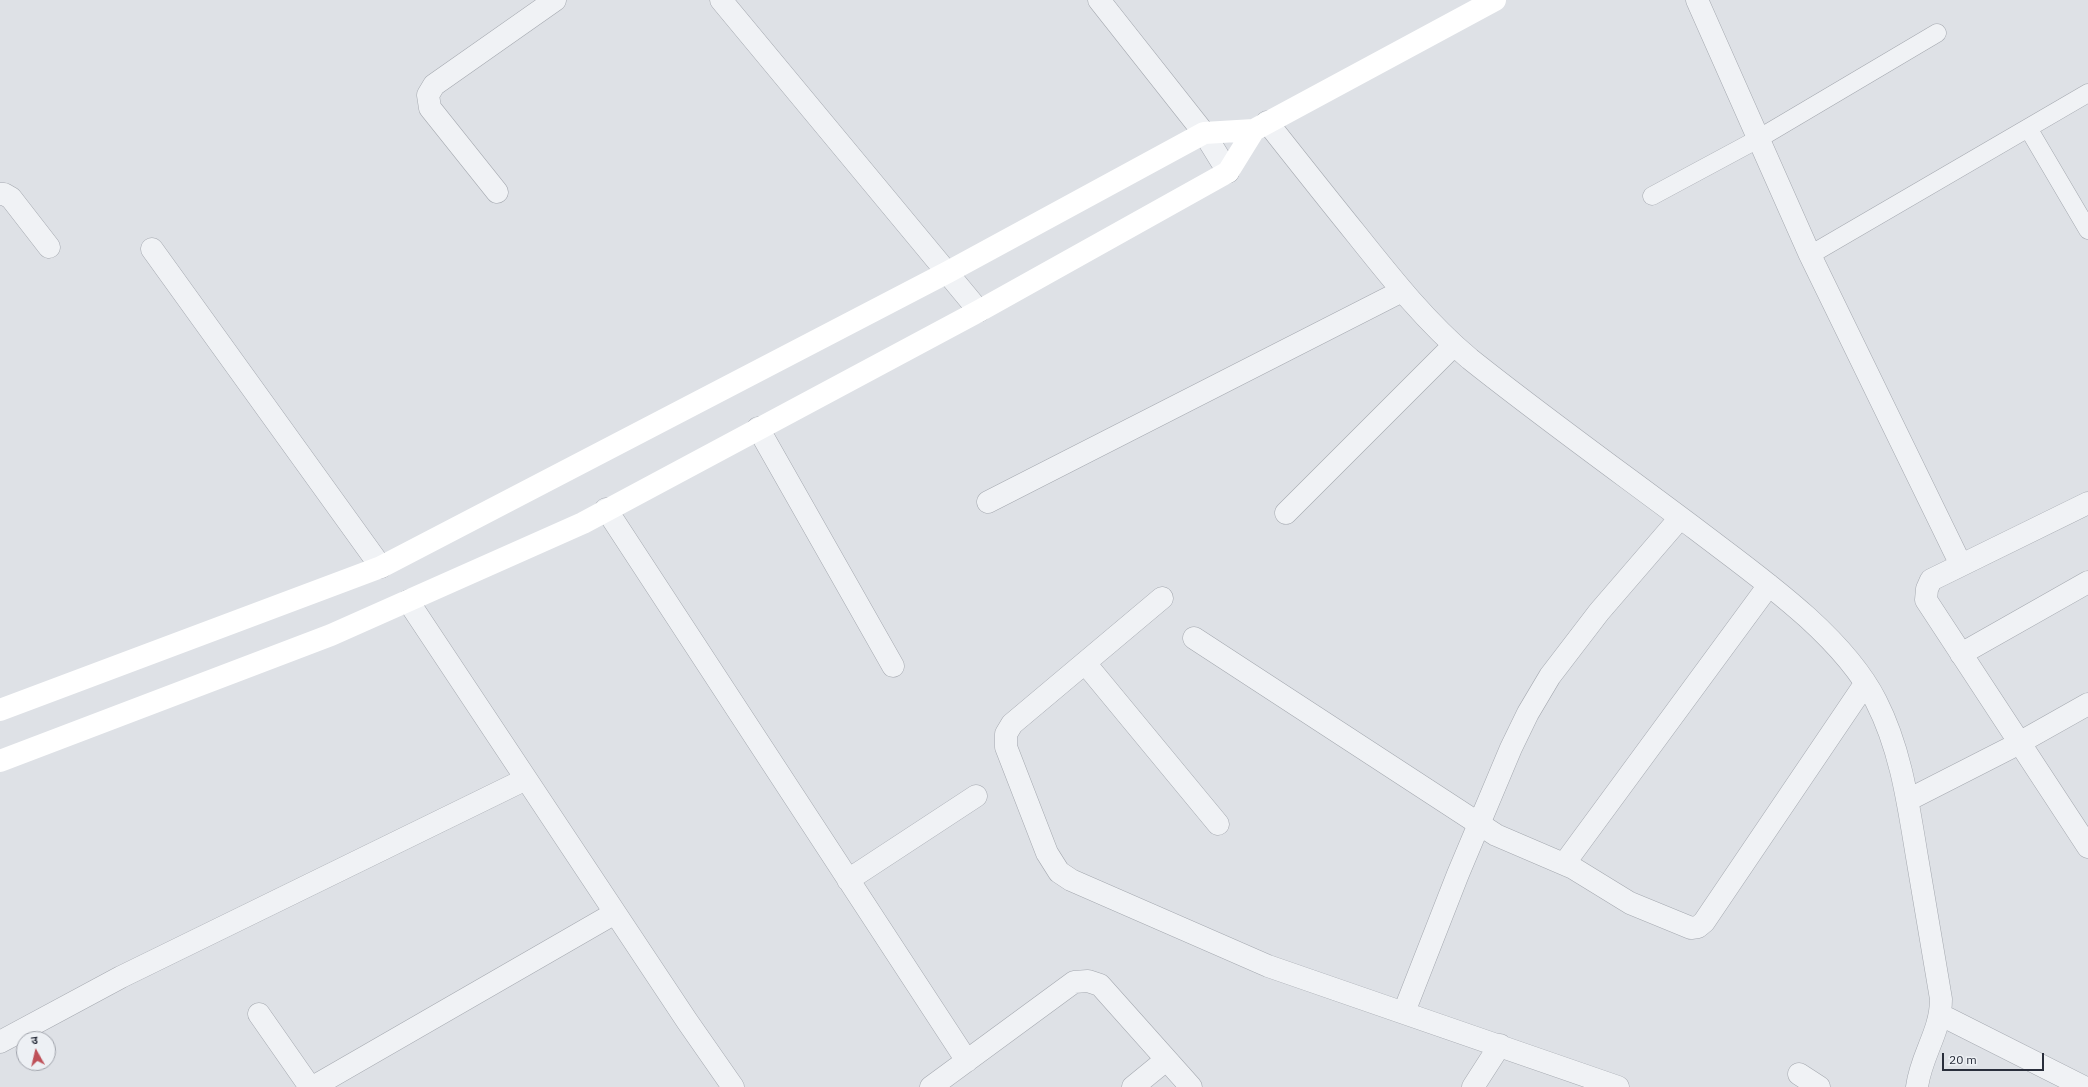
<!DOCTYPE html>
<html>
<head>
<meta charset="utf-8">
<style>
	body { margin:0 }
	#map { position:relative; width:2088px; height:1087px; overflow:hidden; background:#dee1e6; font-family:"IBM Plex Sans","Noto Sans Devanagari",sans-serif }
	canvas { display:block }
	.north { position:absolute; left:16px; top:1031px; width:40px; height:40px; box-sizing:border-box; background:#edf0f4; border:1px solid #9fa2aa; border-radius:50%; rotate:352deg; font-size:11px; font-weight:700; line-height:16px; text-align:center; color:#292e3b }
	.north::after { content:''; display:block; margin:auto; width:14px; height:18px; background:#be5058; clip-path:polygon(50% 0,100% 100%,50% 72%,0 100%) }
	.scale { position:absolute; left:1942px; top:1053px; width:102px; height:18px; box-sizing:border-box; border:2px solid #292e3b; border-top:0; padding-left:5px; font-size:12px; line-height:14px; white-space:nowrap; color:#292e3b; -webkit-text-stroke:3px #edf0f4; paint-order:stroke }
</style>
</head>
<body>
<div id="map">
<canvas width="2088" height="1087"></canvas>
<div class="north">उ</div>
<div class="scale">20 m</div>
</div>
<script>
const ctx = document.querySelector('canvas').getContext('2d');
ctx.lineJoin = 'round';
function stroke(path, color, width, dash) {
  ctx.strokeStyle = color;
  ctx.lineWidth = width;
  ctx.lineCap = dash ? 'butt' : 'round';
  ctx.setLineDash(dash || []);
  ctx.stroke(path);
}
const lane = new Path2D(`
	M2028,128l60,102
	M1652,196l106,-57 179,-106
	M1810,255l278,-162`);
const street = new Path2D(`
	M721,0l258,311
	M1099,0l105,133 24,39
	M1697,0l113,255 151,310
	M1267,122c30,38 60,76 90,113 35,44 70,88 113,124 74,59 151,114 227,171 59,45 145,104 179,171 25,49 32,102 41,156 8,47 16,95 24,142 0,33 -20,56 -24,88
	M497,192l-67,-84 -2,-13 6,-10 121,-85
	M0,194h4l7,4 38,49
	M152,249l229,318
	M758,428l135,238
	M988,502l414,-211
	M2088,503l-157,77 -4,9 -1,11 162,247
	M606,509l361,552
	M1286,513l168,-168
	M1162,598l-150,126 -6,10v13l41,106 12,19 12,8 197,86 350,121
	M408,601l279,420 46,66
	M1194,638l302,197 77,33 57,35 61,25 7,-1 6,-5 161,-238
	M1961,654l127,-72
	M1085,663l133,161
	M1908,800l102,-52 78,-44
	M1564,864l205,-279
	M848,880l128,-84
	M1404,1012l54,-138 53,-126 17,-35 22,-37 49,-64 81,-94
	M259,1014l51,73
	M1941,1015l143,72
	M0,1042l121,-65 405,-198
	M1799,1074l20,13
	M313,1087l302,-174
	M931,1087l143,-105 14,-1 12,4 91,102
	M1133,1087l33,-27
	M1473,1087l27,-42`);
stroke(lane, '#a4a8af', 19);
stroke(street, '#a4a8af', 23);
stroke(lane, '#f0f2f5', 18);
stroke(street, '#f0f2f5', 22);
stroke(new Path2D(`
	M0,710l381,-143 567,-295 256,-139 50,-3
	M0,761l331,-126 252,-112 396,-212 249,-139 26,-42 241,-130`), '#fff', 22);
</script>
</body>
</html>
